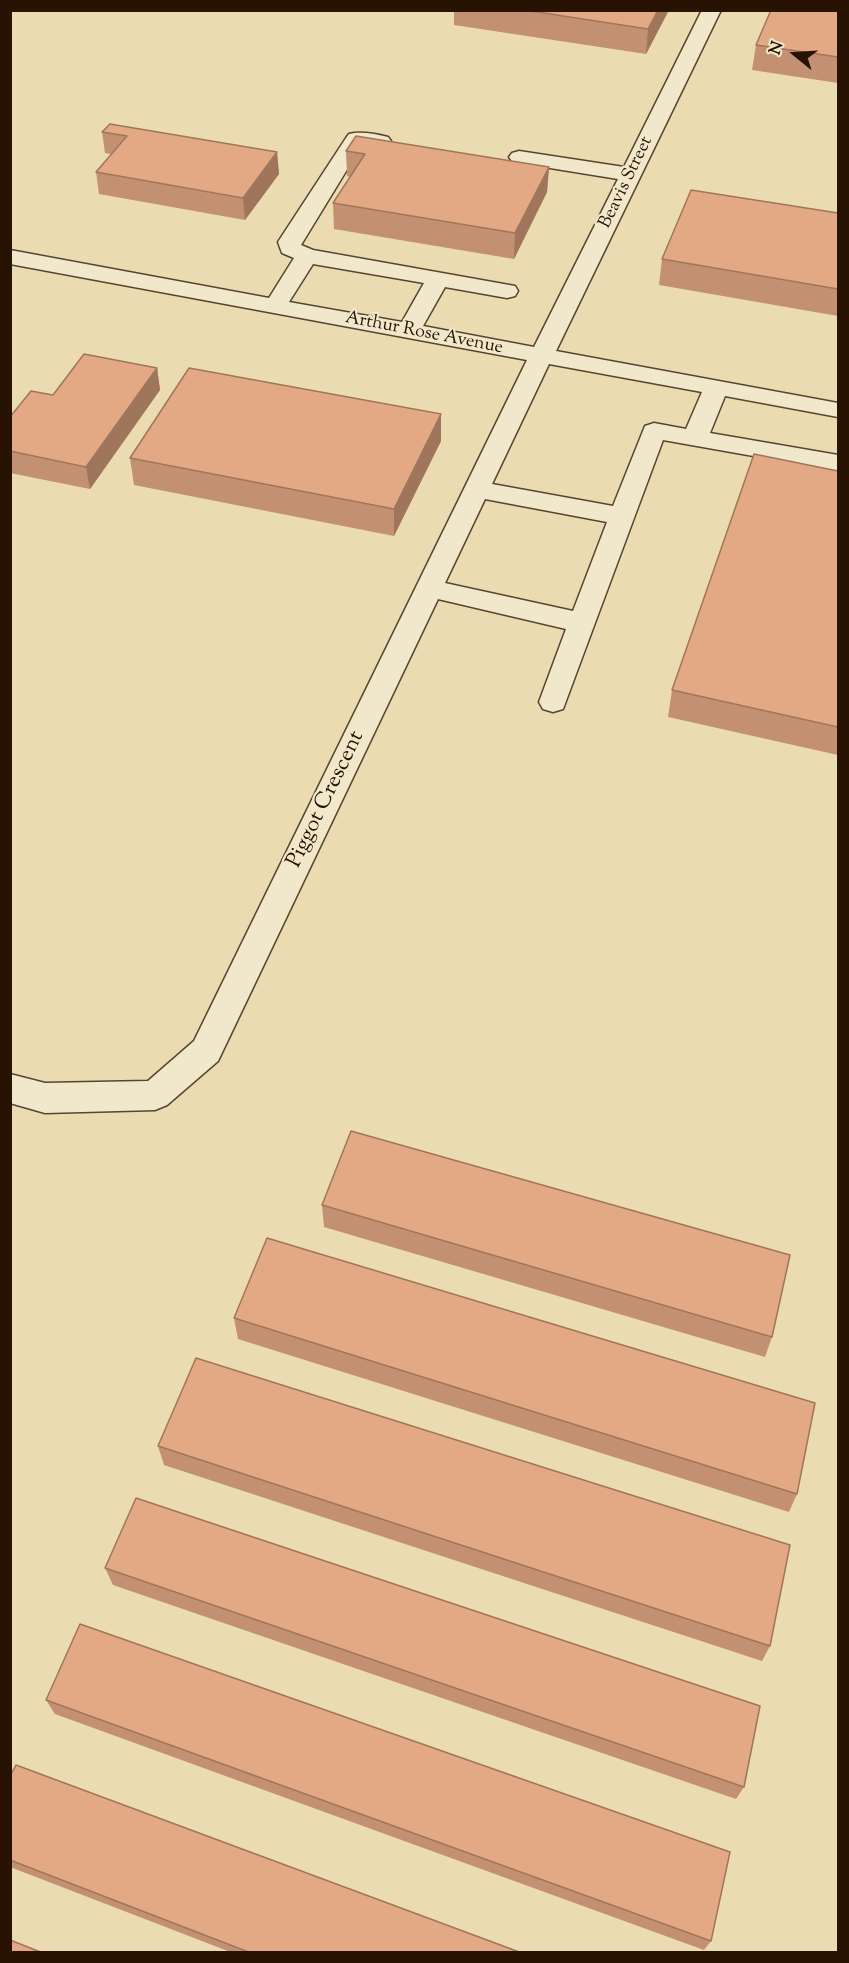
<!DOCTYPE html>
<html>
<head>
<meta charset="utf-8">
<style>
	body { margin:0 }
	#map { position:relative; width:849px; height:1963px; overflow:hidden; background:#eadbb1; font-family:"Sorts Mill Goudy",serif }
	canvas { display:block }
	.frame { position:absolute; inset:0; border:12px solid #281302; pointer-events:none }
	.north { position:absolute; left:765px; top:24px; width:60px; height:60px; -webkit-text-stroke:4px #f1e8cc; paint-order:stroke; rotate:288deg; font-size:16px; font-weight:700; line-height:24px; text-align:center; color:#281302 }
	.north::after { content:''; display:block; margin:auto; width:21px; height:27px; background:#281302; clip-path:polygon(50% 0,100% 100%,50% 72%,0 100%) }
</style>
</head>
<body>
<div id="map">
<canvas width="849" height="1963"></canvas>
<div class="frame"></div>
<div class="north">N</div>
</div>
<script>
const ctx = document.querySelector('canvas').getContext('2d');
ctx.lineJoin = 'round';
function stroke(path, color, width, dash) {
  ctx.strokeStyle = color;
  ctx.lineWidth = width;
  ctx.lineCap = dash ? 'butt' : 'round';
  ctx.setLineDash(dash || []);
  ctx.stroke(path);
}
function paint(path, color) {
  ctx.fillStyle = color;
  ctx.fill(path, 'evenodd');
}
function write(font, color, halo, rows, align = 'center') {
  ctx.font = font + ' "Sorts Mill Goudy",serif';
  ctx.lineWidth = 4.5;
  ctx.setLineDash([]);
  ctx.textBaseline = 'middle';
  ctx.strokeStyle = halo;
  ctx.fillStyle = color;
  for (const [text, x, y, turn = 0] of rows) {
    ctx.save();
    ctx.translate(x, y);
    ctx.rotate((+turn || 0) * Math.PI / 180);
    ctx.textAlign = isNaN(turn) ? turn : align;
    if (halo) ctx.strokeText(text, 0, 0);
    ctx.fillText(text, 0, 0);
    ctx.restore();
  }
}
const minor = new Path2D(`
	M702,10h19l-165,341 282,52v14l-113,-21 -15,37 128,22v16l-175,-31 -100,269 -10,3 -10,-3 -4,-7 27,-73 -128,-30 -220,462 -51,44 -12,5 -110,3 -35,-10v-29l35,9 103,-2 46,-40 333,-681 -517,-96v-14l259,48 25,-40 -12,-5 -4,-11 68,-104 3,-4c12,-3 27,0 39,3l3,4 -3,4 -7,2 -19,-2 -61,100 12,5 202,36 3,5 -3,5 -8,2 -62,-11 -22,39 111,21 84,-168 -99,-16 -7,-2 -3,-4 3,-4 7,-2 105,16zM313,264l111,19 -22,39 -113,-20zM549,364l153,28 -16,37 -32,-6 -9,3 -32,80 -121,-22zM485,499l122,23 -34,89 -128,-28z`);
stroke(minor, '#58452e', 3);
paint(minor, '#f1e8cc');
paint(new Path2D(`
	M454,10h215l-23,44 -192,-29z
	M838,10v73l-86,-13 4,-25z
	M102,132l175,20 2,22 -34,46 -146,-26 -3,-22 15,-18 -6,-1z
	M346,151l203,16 -2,25 -33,67 -180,-30 -1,-26 17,-26 -3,-1z
	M838,213v103l-179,-31 3,-26z
	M157,368l3,22 -70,99 -80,-16v-56z
	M441,414v27l-47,95 -260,-51 -4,-27z
	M838,471v284l-170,-38 4,-27z
	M322,1205l450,132 -7,20 -441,-130z
	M234,1318l563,176 -8,18 -551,-173z
	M158,1446l612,200 -8,15 -598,-196z
	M105,1568l639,219 -8,12 -623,-214z
	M46,1700l665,241 -7,9 -649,-236z
	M10,1776l512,177h-289l-223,-86z`), '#c39172');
paint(new Path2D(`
	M658,10h11l-23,44 2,-25z
	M277,152l2,22 -34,46 -2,-22z
	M549,167l-2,25 -33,67 1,-26z
	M157,368l3,22 -70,99 -4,-22z
	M441,414v27l-47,95v-27z`), '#9f765c');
const building = new Path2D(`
	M524,10h134l-10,19z
	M771,10h67v47l-82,-12z
	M110,124l167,28 -34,46 -147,-26 31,-36 -25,-4z
	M356,136l193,31 -34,66 -182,-30 32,-49 -19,-3z
	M691,190l147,23v76l-176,-30z
	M84,354l73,14 -71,99 -76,-16v-34l21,-26 22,4z
	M189,368l252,46 -47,95 -264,-51z
	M754,454l84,17v256l-166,-37z
	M351,1131l439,124 -18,82 -450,-132z
	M267,1238l548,165 -18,91 -563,-176z
	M196,1358l594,187 -20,101 -612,-200z
	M136,1498l624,208 -16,81 -639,-219z
	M80,1624l650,228 -19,89 -665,-241z
	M16,1765l506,188h-271l-241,-93v-84z
	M10,1940l33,13h-33z`);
paint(building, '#e3a984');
stroke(building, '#9f765c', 1.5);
write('18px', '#281302', '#f1e8cc', [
	["Beavis Street",627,183,-64],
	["Arthur Rose Avenue",424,334,11]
]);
write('22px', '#281302', '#f1e8cc', [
	["Piggot Crescent",327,800,-64]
]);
</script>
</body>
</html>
